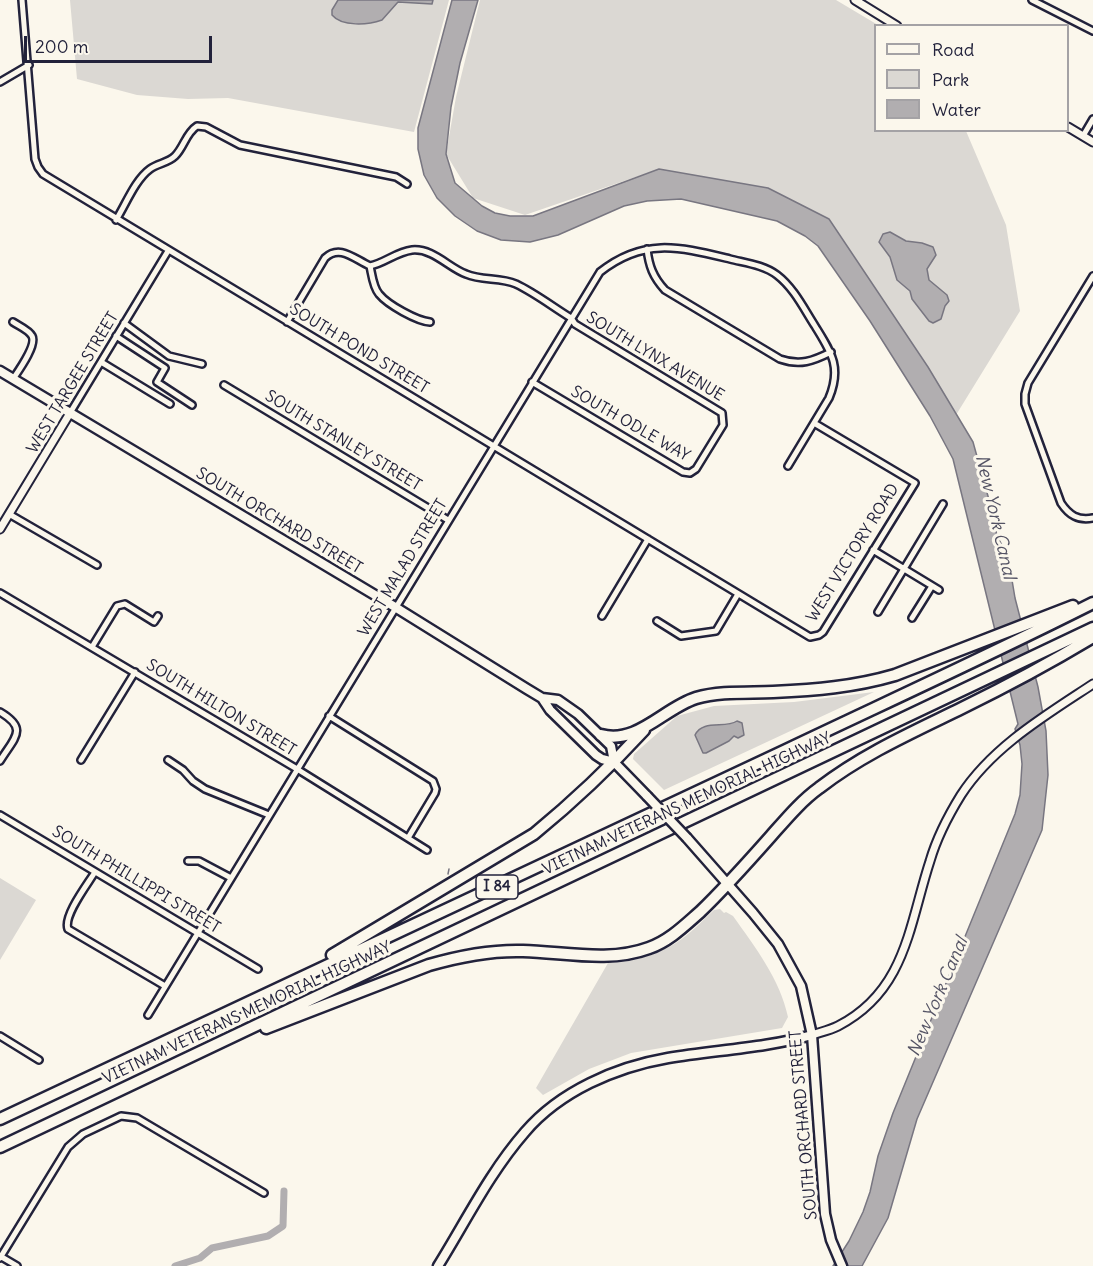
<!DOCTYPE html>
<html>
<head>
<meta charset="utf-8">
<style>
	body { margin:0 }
	#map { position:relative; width:1093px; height:1266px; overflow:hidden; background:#fbf7ec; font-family:Delius,sans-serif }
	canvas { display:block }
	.legend { position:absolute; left:874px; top:24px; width:195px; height:108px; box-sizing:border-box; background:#fbf7ec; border:2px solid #a4a2a5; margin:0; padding:8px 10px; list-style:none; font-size:18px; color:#22223b }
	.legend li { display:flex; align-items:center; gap:12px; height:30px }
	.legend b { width:30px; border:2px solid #a4a2a5 }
	.scale { position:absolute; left:24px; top:36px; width:188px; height:27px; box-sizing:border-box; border:3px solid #22223b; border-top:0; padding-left:8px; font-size:18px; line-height:21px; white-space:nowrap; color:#22223b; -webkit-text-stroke:4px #fbf7ec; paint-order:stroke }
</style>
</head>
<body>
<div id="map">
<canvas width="1093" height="1266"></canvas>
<ul class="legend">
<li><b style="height:8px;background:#fbf7ec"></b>Road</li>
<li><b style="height:16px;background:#dbd8d3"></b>Park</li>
<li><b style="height:16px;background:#b1aeb0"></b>Water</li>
</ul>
<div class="scale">200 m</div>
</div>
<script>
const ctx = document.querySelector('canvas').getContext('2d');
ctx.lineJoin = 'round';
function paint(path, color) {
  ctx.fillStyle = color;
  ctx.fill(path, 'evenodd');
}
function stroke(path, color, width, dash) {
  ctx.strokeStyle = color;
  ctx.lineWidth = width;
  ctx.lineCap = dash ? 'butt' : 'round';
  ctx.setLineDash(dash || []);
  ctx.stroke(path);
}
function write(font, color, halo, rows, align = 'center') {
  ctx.font = font + ' Delius,sans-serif';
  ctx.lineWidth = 6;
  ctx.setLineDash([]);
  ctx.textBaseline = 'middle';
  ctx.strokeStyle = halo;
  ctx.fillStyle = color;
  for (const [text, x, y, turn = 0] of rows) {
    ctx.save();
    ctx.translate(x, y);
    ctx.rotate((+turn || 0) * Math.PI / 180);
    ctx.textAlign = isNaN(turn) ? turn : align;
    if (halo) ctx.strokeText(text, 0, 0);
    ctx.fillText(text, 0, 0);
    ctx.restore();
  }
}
paint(new Path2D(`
	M70,0h379l-35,132 -186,-34 -40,1 -51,-4 -60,-16z
	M480,0h356l42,25 -2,1v104l90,1 40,94 14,86 -64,104 -28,-48 -99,-148 -61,-31 -109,-19 -134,46 -52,-17 -27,-44 10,-57z
	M874,692l-210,98 -31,-31 1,-5 43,-38 37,-10 80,-4zM716,724h17l1,12 -5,5 -22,12h-4z
	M0,878l36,22 -36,60z
	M720,909l4,4 2,-1 7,4c22,31 47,63 55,101l-6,11 -151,25 -42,16 -46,26 -7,-7 72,-125c25,0 55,-10 75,-25 11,-8 21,-19 31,-28z`), '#dbd8d3');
const water = new Path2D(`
	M338,0h95l-1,4 -34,-2 -16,18c-14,5 -40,7 -50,-5v-5z
	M452,0h26l-18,63 -9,44 -5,47 9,29 27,23 13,7 15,3h23l126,-47 109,19 61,31 99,148 45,75 18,65 6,29 11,20 7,42 23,89 8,44 2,44 -6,55 -125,289 -29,99 -26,48h-29l16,-25 14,-29 7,-20 8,-36 15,-43 122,-299 5,-19 2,-31 -2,-19 -5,-16 3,-5 -65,-265 -23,-43 -60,-95 -52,-75 -13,-10 -28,-15 -96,-22 -34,2 -23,5 -66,29 -28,7 -29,-2 -24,-9 -22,-15 -18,-18 -13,-23 -6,-26v-21z
	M890,232l16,9 16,2 11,4 3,8 -9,14 2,11 18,15 2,6 -4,5 -4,13 -8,4 -4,-2 -17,-22 -2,-8 -13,-11 -7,-23 -11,-15 4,-8z
	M737,721l5,2 2,12 -6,3 -4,-2 -5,5 -23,12h-3l-8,-18c8,-16 30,-6 42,-14z`);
paint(water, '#b1aeb0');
stroke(water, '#787681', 1.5);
stroke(new Path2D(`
	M448,874l1,-5`), '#787681', 1.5);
stroke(new Path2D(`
	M175,1266l25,-8 12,-10 56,-12 15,-10 1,-35`), '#b1aeb0', 7);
const minor = new Path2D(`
	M22,0l13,159 3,8 5,7 767,463 9,-2 4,-3 92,-149 -101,-60
	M1032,0l61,31
	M0,82l29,-17
	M1083,136l10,-17
	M116,220c10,-16 19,-40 34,-51 8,-6 18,-6 25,-13 9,-9 11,-23 22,-30l9,1 34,18 156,32 11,7
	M647,249c2,17 6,28 18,41l115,69c20,7 33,2 51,-7
	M370,266c2,9 3,21 9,28 9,11 38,27 51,28
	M1093,276l-65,107 -3,11v10l36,99c8,12 17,18 32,15
	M13,322c6,4 16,8 19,14 5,9 -13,34 -19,43
	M287,322l38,-64c15,-14 29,1 45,8 15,-3 26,-14 42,-16 21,-2 37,18 54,24 16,7 34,3 50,10 19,9 37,23 55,34l4,6 147,89 1,12 -27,44 -6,4 -7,-1 -151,-90
	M124,323l45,33 33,8
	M116,336l49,32 -8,14 35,23
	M101,362l69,42
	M224,385l224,135
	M70,413l98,-162
	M9,514l88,51
	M873,550l66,40
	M0,593l297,176 130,81
	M878,612l65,-108
	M602,616l46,-77
	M912,618l20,-32
	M657,621l24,15 35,-5 22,-37
	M92,647l25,-41 8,-2 29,18 4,-6
	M0,712c29,17 14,26 0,49
	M329,716l104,65 3,8 -1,4 -27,45
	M81,760l54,-88
	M168,760l15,10 10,11 12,8 64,26
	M0,815l258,154
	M188,861h11l32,17
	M95,872c-8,13 -32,44 -27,57l97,57
	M148,1015l452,-743c44,-35 80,-25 130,-13 16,4 34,6 47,16 17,13 27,34 38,51 16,26 27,41 14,72l-41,68
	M0,1036l39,24
	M0,1256l17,10
	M0,1258l68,-111 15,-13 38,-18 16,2 127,75`);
const tertiary = new Path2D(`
	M855,0l42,26
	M1068,127l25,15
	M0,529l70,-116
	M812,1035c9,-3 18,-5 26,-9 68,-35 71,-101 92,-165 7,-24 18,-45 31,-66 31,-48 85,-80 132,-111`);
const secondary = new Path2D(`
	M0,371l395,236 132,82 15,9 16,2 20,14 33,32 3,16
	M542,698l8,12 46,45 6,4 12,3 33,34
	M687,838l66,75 25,31 23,42 11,49 13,179 6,26 11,26
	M438,1266c28,-45 52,-94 87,-134 35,-41 91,-65 143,-74 48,-8 97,-10 144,-23`);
const motorway = new Path2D(`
	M601,735c36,10 63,-27 95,-37 24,-7 52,-5 77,-6 42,-2 81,-5 122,-17l178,-69
	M332,955l202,-121c39,-32 76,-67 110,-104
	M266,1028l163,-63c31,-9 62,-15 94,-14 41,1 86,12 126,-3 20,-7 35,-22 51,-36 25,-24 48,-50 71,-76 15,-17 30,-35 48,-48 44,-34 94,-56 143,-80 45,-22 88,-45 131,-71
	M0,1119c261,-124 525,-245 786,-369 103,-49 206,-96 307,-147
	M0,1147l1093,-519`);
stroke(minor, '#22223b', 10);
stroke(tertiary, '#22223b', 11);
stroke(secondary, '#22223b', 13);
stroke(motorway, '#22223b', 15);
stroke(minor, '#fbf7ec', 5);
stroke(tertiary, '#fbf7ec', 7);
stroke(secondary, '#fbf7ec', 8);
stroke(motorway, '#fbf7ec', 10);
const secondaryBridge = new Path2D(`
	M647,796l40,42`);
stroke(secondaryBridge, '#22223b', 13, []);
stroke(secondaryBridge, '#fbf7ec', 8);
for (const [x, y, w] of [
	[497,887,42]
]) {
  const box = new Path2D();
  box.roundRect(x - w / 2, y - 12, w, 24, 4.5);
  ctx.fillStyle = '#fbf7ec';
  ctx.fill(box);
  stroke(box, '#22223b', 1.5);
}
write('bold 15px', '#22223b', null, [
	["I 84",497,887]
]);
write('16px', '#22223b', '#fbf7ec', [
	["SOUTH POND STREET",359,349,31],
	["SOUTH LYNX AVENUE",655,357,31],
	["WEST TARGEE STREET",73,383,-59],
	["SOUTH ODLE WAY",630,424,30],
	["SOUTH STANLEY STREET",343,441,31],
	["SOUTH ORCHARD STREET",279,521,31],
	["WEST VICTORY ROAD",853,553,-58],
	["WEST MALAD STREET",403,568,-59],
	["SOUTH HILTON STREET",221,708,31],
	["VIETNAM VETERANS MEMORIAL HIGHWAY",687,804,-25],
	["SOUTH PHILLIPPI STREET",136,880,31],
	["VIETNAM VETERANS MEMORIAL HIGHWAY",247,1013,-25],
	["SOUTH ORCHARD STREET",804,1125,-95]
]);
write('italic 18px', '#545364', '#fbf7ec', [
	["New York Canal",995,517,77],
	["New York Canal",938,997,-67]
]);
</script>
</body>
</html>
